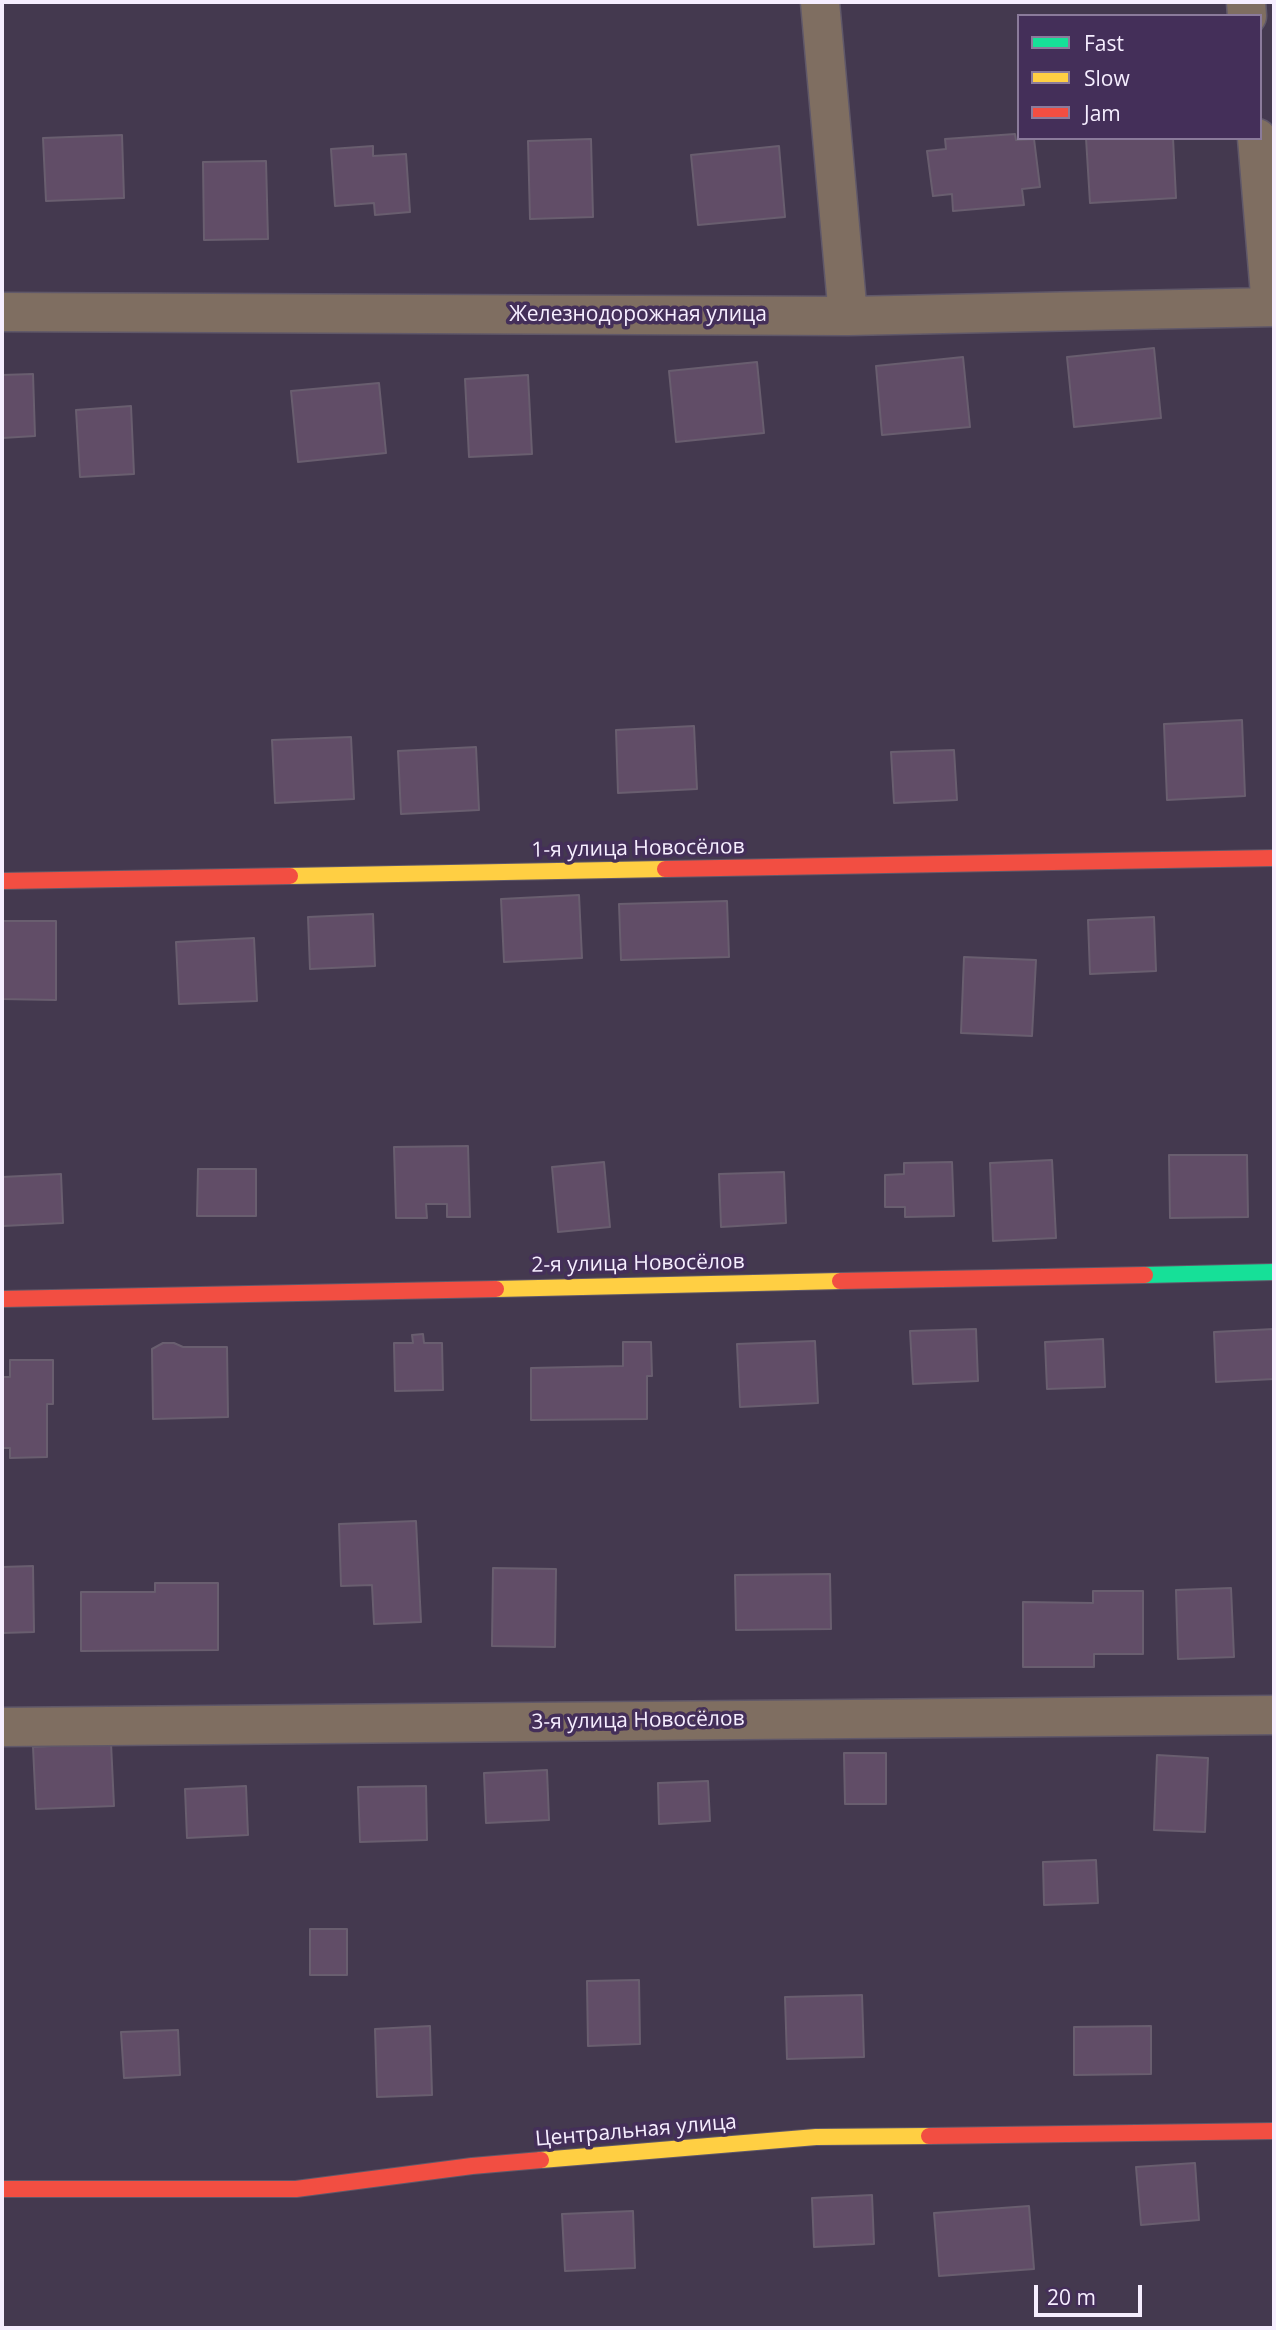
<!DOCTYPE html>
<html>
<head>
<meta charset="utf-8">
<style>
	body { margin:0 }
	#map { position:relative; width:1276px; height:2330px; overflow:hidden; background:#44394f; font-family:"Open Sans",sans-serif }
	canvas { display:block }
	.frame { position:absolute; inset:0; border:4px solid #f6eeff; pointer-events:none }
	.legend { position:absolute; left:1017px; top:14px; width:245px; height:126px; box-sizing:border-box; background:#442f59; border:2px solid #8b7b9b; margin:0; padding:9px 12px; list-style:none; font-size:21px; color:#f6eeff }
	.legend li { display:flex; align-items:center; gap:14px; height:35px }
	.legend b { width:35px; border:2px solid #8b7b9b }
	.scale { position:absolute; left:1034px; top:2285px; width:108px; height:32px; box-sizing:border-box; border:4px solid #f6eeff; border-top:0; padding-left:9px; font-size:21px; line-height:24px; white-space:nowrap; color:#f6eeff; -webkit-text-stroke:5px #442f59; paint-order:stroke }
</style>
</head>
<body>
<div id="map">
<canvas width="1276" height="2330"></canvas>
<div class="frame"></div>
<ul class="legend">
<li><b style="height:9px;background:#16e098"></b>Fast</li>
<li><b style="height:9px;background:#ffcf43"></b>Slow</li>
<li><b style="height:9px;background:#f24e42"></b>Jam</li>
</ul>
<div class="scale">20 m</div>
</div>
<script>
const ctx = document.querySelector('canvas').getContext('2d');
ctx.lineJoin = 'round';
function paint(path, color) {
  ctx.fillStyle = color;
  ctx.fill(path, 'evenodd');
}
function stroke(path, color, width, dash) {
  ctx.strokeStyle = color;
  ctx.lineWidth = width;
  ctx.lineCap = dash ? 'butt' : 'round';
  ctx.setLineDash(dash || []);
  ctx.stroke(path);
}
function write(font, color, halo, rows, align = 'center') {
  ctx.font = font + ' "Open Sans",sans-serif';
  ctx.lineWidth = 7;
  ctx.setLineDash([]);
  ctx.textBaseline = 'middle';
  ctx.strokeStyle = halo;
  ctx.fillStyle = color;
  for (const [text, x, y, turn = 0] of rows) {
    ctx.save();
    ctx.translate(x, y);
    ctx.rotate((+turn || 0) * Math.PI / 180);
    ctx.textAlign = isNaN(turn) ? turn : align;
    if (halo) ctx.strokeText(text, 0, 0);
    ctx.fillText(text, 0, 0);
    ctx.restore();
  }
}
const building = new Path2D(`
	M1015,134l1,6 18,-1 6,48 -18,2 2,16 -71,6 -1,-17 -19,2 -6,-45 19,-2 -1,-10z
	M122,135l2,63 -78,3 -3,-63z
	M1086,138h87l3,60 -86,5z
	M591,139l2,78 -63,2 -2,-78z
	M373,146v10l33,-2 4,58 -35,3 -1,-12 -39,3 -4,-57z
	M779,146l6,71 -87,8 -7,-70z
	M266,161l2,78 -64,1 -1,-78z
	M1154,348l7,70 -87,9 -7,-70z
	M963,357l7,70 -88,8 -6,-69z
	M757,362l7,71 -88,9 -7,-71z
	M33,374l2,62 -33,2v-63z
	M528,375l4,79 -63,3 -4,-78z
	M379,383l7,70 -88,9 -7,-71z
	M131,406l3,68 -54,3 -4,-67z
	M1242,720l3,76 -78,4 -3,-76z
	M694,726l3,63 -79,4 -2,-63z
	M351,737l3,62 -79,4 -3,-63z
	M476,747l3,63 -78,4 -3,-63z
	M954,750l3,50 -63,3 -3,-51z
	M579,895l3,63 -78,4 -3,-63z
	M727,901l2,56 -108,3 -2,-56z
	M373,914l2,52 -65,3 -2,-52z
	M1154,917l2,54 -66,3 -2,-54z
	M2,921h54v79l-54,-1z
	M254,938l3,63 -78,3 -3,-62z
	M964,957l72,3 -4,76 -71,-3z
	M468,1146l2,71h-23v-13h-21l1,14h-31l-2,-71z
	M1169,1155h78l1,62 -78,1z
	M1052,1160l4,78 -63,3 -3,-78z
	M604,1162l6,65 -52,5 -6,-65z
	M952,1162l2,54 -49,1v-10h-20v-32l19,-1v-11z
	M198,1169h58v47h-59z
	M784,1172l2,51 -65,4 -2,-53z
	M61,1174l2,49 -60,3 -1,-49z
	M976,1329l2,52 -65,3 -3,-53z
	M1274,1329v50l-58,3 -2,-50z
	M423,1334l1,9h18l1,47 -48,1 -1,-48h19l-1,-8z
	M1103,1339l2,48 -58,2 -2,-47z
	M815,1341l3,62 -78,4 -3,-63z
	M623,1342h28l1,34h-5v43l-116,1v-52l92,-2z
	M163,1343h11l9,4h44l1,70 -75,2 -1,-70z
	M10,1360h43v44h-6v53l-37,1v-10h-8v-71h8z
	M416,1521l5,101 -47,2 -2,-39 -31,1 -2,-62z
	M33,1566l1,66 -32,1v-66z
	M493,1568l63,1 -1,78 -63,-1z
	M830,1574l1,55 -95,1 -1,-55z
	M155,1583h63v67l-137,1v-59h74z
	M1231,1588l3,69 -56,2 -2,-69z
	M1093,1591h50v63h-49v13h-71v-65l70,1z
	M111,1743l3,63 -78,3 -3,-62z
	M844,1753h42v51h-41z
	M1157,1755l51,3 -3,74 -51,-2z
	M547,1770l2,50 -63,3 -2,-50z
	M708,1781l2,40 -51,3 -1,-41z
	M246,1786l2,49 -61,3 -2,-49z
	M426,1786l1,54 -67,2 -2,-55z
	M1096,1860l2,43 -54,2 -1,-43z
	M310,1929h37v46h-37z
	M639,1980l1,64 -52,2 -1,-65z
	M862,1995l2,62 -77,2 -2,-62z
	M430,2026l2,69 -55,2 -2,-68z
	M1151,2026v48l-77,1v-48z
	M178,2030l2,45 -56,3 -3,-46z
	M1195,2163l4,57 -58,5 -5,-58z
	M872,2195l2,49 -60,3 -2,-49z
	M1029,2206l5,63 -95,7 -5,-63z
	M633,2211l2,57 -70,3 -3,-57z`);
paint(building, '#614d67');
stroke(building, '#695e6f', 2);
const street = new Path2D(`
	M820,2l28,314
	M1246,2l1,14
	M1257,138l14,169
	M2,312l846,4 426,-9
	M2,1727l1272,-12`);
const fast = new Path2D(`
	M1145,1275l129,-3`);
const slow = new Path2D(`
	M290,876l375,-7
	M496,1289l344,-8
	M541,2160l275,-23 113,-1`);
const jam = new Path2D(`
	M665,869l609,-11
	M2,881l288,-5
	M840,1281l305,-6
	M2,1299l494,-10
	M929,2136l345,-5
	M2,2189h294l176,-23 69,-6`);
stroke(street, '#605869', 41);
stroke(fast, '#605869', 18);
stroke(slow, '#605869', 18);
stroke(jam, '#605869', 18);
stroke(street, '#7f6e61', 38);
stroke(fast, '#16e098', 16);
stroke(slow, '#ffcf43', 16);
stroke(jam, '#f24e42', 16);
write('21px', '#f6eeff', '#442f59', [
	["Железнодорожная улица",638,315],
	["1-я улица Новосёлов",638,849,-1],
	["2-я улица Новосёлов",638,1264,-1],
	["3-я улица Новосёлов",638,1721,-1],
	["Центральная улица",636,2131,-5]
]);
</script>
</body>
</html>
